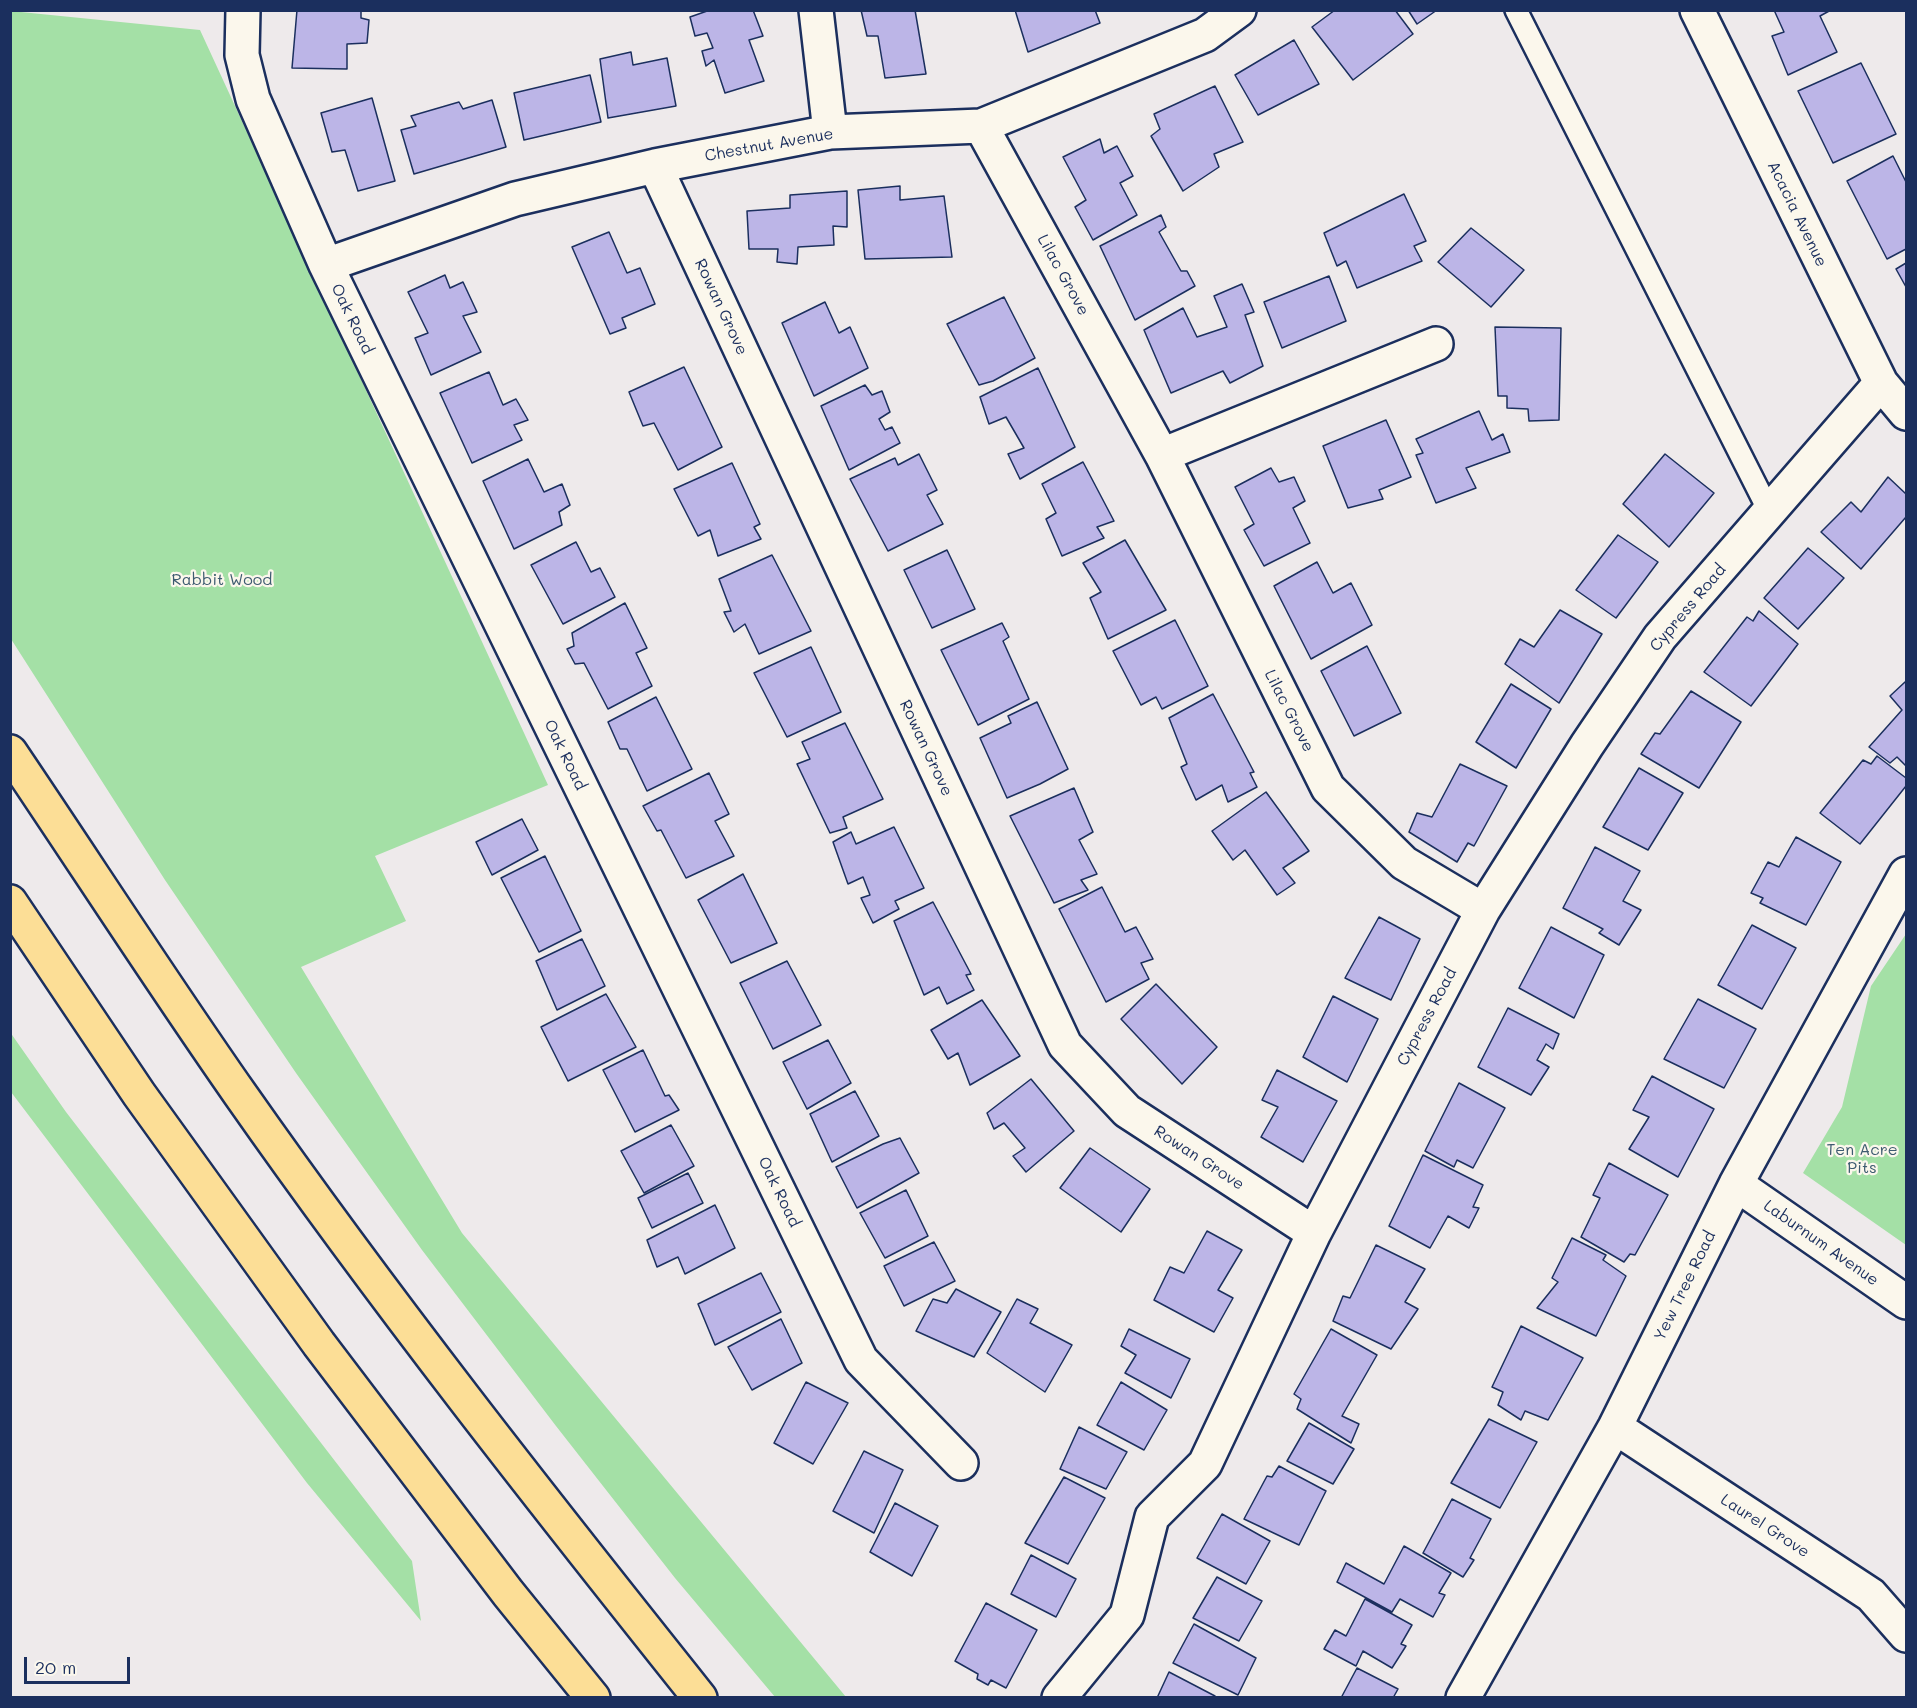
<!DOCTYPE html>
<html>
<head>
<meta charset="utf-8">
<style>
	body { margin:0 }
	#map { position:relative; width:1917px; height:1708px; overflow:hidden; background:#eeeaeb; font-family:Mali,sans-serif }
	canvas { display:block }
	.frame { position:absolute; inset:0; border:12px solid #1b2f5e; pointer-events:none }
	.scale { position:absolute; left:24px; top:1657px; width:106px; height:27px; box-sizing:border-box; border:3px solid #1b2f5e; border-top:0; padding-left:8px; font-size:18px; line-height:21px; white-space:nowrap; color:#1b2f5e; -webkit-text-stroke:4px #fbf7ec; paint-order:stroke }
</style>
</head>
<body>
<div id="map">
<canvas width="1917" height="1708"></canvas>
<div class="frame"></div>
<div class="scale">20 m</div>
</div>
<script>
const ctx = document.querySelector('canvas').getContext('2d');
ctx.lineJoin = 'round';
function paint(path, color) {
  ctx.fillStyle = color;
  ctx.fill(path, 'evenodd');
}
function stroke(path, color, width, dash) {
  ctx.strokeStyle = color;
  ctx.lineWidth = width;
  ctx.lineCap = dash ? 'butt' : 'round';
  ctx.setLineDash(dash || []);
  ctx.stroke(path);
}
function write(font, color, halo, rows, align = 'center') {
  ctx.font = font + ' Mali,sans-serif';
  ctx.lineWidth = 4.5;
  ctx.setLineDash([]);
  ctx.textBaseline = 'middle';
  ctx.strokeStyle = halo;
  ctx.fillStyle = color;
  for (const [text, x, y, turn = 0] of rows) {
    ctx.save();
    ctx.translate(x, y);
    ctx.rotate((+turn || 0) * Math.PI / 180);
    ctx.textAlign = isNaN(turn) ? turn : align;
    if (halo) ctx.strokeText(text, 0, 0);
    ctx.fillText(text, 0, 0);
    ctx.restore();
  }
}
paint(new Path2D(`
	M11,11l189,19 348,755 -173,71 31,65 -105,46 161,266 384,464h-71l-100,-119 -119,-152 -134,-176 -126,-177 -131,-193 -154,-241z
	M1906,934v311l-103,-72 39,-66 29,-121z
	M10,1032l56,80 346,449 9,60 -114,-138 -296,-391z`), '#a4e0a6');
const building = new Path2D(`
	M297,10h64v8l8,2 -2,23 -20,1v25l-55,-1z
	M710,10h43l10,26 -14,4 15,41 -39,12 -11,-33 -8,6 -4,-15 11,-3 -6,-15 -12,3 -5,-19z
	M861,10h54l11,64 -41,4 -7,-42h-11z
	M1015,10h80l5,13 -72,29z
	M1335,10h60l18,24 -60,46 -41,-53z
	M1408,10h29l-20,14z
	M1774,10h57l-11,6 17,36 -49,23 -16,-39 12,-4z
	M1294,40l25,44 -61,31 -23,-40z
	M631,52l2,13 34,-7 9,48 -68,12 -8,-59z
	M1861,63l35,71 -63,29 -35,-72z
	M590,75l11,47 -77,18 -10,-47z
	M1215,86l28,56 -29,12 5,13 -36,24 -32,-55 9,-7 -6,-15z
	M372,98l23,83 -37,10 -13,-41 -13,2 -11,-39z
	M492,100l14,47 -92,27 -13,-44 15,-4 -5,-10 48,-14 4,7z
	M1100,139l4,14 13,-7 16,30 -13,7 17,32 -44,25 -18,-33 11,-7 -23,-43z
	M1893,156l13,26v67l-19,10 -40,-78z
	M900,186v14l44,-4 8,61 -87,2 -7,-69z
	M847,191v36l-14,-1 1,19 -36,2 -1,17 -20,-2 1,-13h-29l-2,-38 43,-3v-13z
	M1404,194l22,47 -12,5 8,15 -65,27 -11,-27 -9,5 -13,-33z
	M1161,215l5,12 -7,5 22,39h6l8,15 -60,34 -35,-74z
	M1471,228l53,42 -33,37 -53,-45z
	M609,232l18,41 13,-5 15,36 -33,14 4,10 -16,6 -38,-87z
	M1906,263v24l-10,-18z
	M445,275l5,13 13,-6 14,30 -14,4 18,36 -50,23 -16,-37 13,-5 -20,-41z
	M1329,276l17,45 -64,27 -18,-46z
	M1242,284l12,28 -9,3 18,51 -33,17 -7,-12 -52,22 -27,-63 39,-22 14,29 30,-10 -13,-31z
	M1004,297l31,61 -42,23 -14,4 -32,-61z
	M825,302l14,31 11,-6 18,41 -54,28 -32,-73z
	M1495,327l66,1 -2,92 -30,1 -1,-12 -21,-1v-12h-9z
	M684,367l38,80 -44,23 -24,-47 -11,3 -14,-34z
	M1038,368l37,79 -55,32 -12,-25 16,-6 -18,-31 -17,7 -9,-27z
	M489,372l14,33 13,-6 12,21 -14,5 8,15 -50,23 -32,-70z
	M865,385l7,10 10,-4 8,21 -11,7 6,11 7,-3 8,16 -51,27 -28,-64z
	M1479,411l13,29 11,-6 7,18 -44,16 10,20 -40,15 -20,-48 7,-2 -7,-14z
	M1386,420l25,57 -32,13 4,9 -35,9 -25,-62z
	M919,454l18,36 -10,5 16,29 -55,27 -38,-72 45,-21 3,7z
	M1665,454l49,39 -45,54 -46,-43z
	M528,459l16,33 18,-8 8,21 -11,7 3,13 -48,24 -31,-68z
	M1083,462l31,59 -17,6 7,11 -42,18 -16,-37 10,-6 -14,-29z
	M732,463l28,61 -6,3 7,12 -43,17 -8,-26 -12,6 -24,-47z
	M1271,468l8,14 15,-5 11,24 -12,7 17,35 -46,23 -20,-36 10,-6 -19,-37z
	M1888,477l18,17v23l-45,52 -40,-37 30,-30 10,10z
	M1618,535l40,27 -42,56 -40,-28z
	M1125,540l41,70 -58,29 -18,-41 11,-6 -18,-29z
	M576,542l15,30 9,-4 15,29 -52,27 -32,-59z
	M1808,548l36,30 -46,51 -34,-31z
	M947,550l28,59 -43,19 -28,-58z
	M772,555l39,76 -52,23 -14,-30 -11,8 -10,-20 7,-1 -12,-32z
	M1317,562l16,31 18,-10 21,42 -61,34 -37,-73z
	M625,603l22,45 -11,5 16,33 -44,23 -24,-46 -9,1 -8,-15 7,-3 -2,-13z
	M1560,610l42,24 -43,69 -54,-39 15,-25 14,8z
	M1759,611l39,33 -47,62 -47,-34 43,-55 6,4z
	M1175,620l33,66 -46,23 -6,-12 -15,8 -28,-54z
	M1002,623l7,14 -6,4 26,58 -51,26 -37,-75z
	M1367,646l34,67 -47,23 -33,-65z
	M811,647l30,65 -54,25 -33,-64z
	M1905,682l1,1v83l-9,-9 -7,6 -21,-16 33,-37 -12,-14z
	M1511,684l40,25 -35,59 -40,-26z
	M1691,691l50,31 -42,66 -58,-34 14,-21 5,1z
	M1213,694l41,78 -4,1 7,14 -29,15 -6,-17 -26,15 -15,-33 6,-3 -18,-46z
	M656,697l36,72 -45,22 -20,-42h-7l-12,-27z
	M1037,702l31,67 -28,15 -33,14 -27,-60 31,-15 -3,-7z
	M845,723l38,76 -40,18 4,11 -17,5 -33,-69 13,-5 -8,-17z
	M1877,756l29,22v8l-46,58 -40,-31 43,-53 8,4z
	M1460,764l47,22 -33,60 -6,-3 -11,19 -48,-30 8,-19 15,4z
	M1639,768l44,25 -35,57 -45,-23z
	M709,773l20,41 -14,7 19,35 -48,22 -25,-48 -4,1 -14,-25z
	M1074,788l19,44 -14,8 18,34 -16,6 7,10 -34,13 -44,-87z
	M1266,792l43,59 -26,17 12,15 -18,12 -32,-45 -12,10 -21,-29z
	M522,819l16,31 -46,25 -16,-33z
	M894,827l30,61 -29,13 4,8 -26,14 -12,-25 9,-3 -7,-18 -15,7 -15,-42 18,-10 5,12z
	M1796,837l45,25 -35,63 -46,-22 3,-5 -12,-5 17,-31 11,5z
	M1595,847l45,24 -17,30 18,9 -22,35 -20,-12 4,-4 -40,-21z
	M545,856l36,75 -42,21 -38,-74z
	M743,874l34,69 -46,20 -33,-63z
	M1102,887l23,45 11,-5 17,32 -12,4 8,16 -43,23 -47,-93z
	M933,902l38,72 -5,1 8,15 -27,14 -8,-17 -15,8 -30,-74z
	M1379,917l41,22 -29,61 -46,-22z
	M1752,925l44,23 -34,61 -44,-24z
	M1551,927l53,28 -30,63 -55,-30z
	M582,939l23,47 -48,24 -21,-49z
	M787,961l34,64 -48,24 -33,-66z
	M1156,984l61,63 -35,37 -61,-65z
	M606,994l30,53 -68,34 -27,-54z
	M1333,996l45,23 -31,63 -44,-25z
	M1698,999l58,30 -32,59 -60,-29z
	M982,1000l38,56 -50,29 -12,-32 -10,6 -17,-29z
	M1508,1008l51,26 -6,15 -7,-5 -9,16 12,7 -18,28 -53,-28z
	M828,1040l23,43 -44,26 -24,-47z
	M643,1050l22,46 4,-1 10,15 -44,22 -32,-62z
	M1277,1070l60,31 -34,61 -42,-25 17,-30 -16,-7z
	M1652,1076l62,33 -36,68 -49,-28 20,-32 -16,-7z
	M1031,1079l43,52 -48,41 -13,-16 12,-8 -21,-25 -10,6 -7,-16z
	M1459,1083l46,25 -32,60 -16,-8 -3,7 -29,-16z
	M855,1091l24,45 -47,26 -22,-48z
	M671,1125l23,41 -50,27 -23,-42z
	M900,1138l19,35 -62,35 -21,-41 47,-23z
	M1090,1148l60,41 -29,43 -61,-44z
	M1423,1155l60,30 -10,22 6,1 -10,20 -21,-12 -18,32 -41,-22z
	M1609,1163l59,32 -33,60 -5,-1 -6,8 -43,-25 19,-39 -7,-3z
	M688,1173l15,30 -51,25 -14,-30z
	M906,1190l22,46 -43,22 -25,-45z
	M715,1205l20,43 -50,26 -7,-17 -21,10 -10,-27z
	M1207,1231l35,19 -24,40 15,8 -19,34 -60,-32 16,-33 14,6z
	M1572,1238l34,17 -3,5 23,16 -30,60 -59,-28 21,-26 -6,-4z
	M934,1242l21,39 -51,25 -20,-40z
	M1376,1245l49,24 -20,33 13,7 -27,40 -58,-28 10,-25 7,2z
	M761,1273l20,39 -66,33 -17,-41z
	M956,1289l45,23 -27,45 -58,-26 17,-32 14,4z
	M1017,1299l21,10 -8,14 42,22 -27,47 -58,-39z
	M781,1319l21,44 -50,27 -24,-43z
	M1521,1326l62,32 -35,62 -23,-9 -4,9 -23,-15 5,-13 -11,-5z
	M1129,1329l61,30 -19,39 -46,-25 11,-18 -15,-9z
	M1331,1329l46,26 -35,61 17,8 -8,19 -54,-34 4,-10 -7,-5z
	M806,1382l42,21 -35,61 -39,-21z
	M1121,1382l46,28 -23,40 -47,-25z
	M1489,1419l48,23 -37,66 -49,-25z
	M1309,1423l45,26 -21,35 -46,-23z
	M1079,1427l48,25 -21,37 -46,-20z
	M864,1451l39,19 -29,63 -41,-22z
	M1279,1466l47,25 -27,54 -55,-26 23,-43 5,1z
	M1064,1477l41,21 -37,66 -43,-21z
	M1452,1499l39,20 -21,39 4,2 -11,17 -40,-24z
	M895,1503l43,23 -26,50 -42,-24z
	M1222,1514l48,27 -24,43 -49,-26z
	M1404,1546l47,27 -12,20 6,2 -12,22 -33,-18 -8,13 -55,-30 9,-19 38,21z
	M1031,1555l45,24 -20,38 -45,-23z
	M1217,1577l45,24 -23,40 -46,-23z
	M1365,1599l47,26 -11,19 5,2 -14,22 -29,-17 -7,15 -32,-17 11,-19 11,6z
	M986,1603l51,27 -31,58 -15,-8 -3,5 -11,-6 1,-5 -23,-13z
	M1194,1624l62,34 -18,37 -65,-32z
	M1357,1668l41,21 -5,9h-52z
	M1169,1672l46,24 -1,2h-57z`);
paint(building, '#bcb5e7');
stroke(building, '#1b2f5e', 1.5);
const service = new Path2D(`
	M1516,10l254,503`);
const minor = new Path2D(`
	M243,10l-1,45 11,44 73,166 535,1095 100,103
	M816,10l14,122
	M1697,10l184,373 25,30
	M981,126l181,329 166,333 76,75 79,47
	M655,166l410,879 62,66 187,122
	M326,265l189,-66 140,-33 175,-34 151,-6 224,-91 34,-25
	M1162,455l274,-111
	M1736,1184l170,118
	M1615,1427l256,168 35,40
	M1059,1698l68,-83 25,-98 53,-53 109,-231 169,-323 104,-165 73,-108 221,-254
	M1463,1698l152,-271 121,-243 170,-310`);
const motorway = new Path2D(`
	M10,752c77,114 151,229 230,342 145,207 302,406 460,604
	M10,902l129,192 180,250 189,249 85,105`);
stroke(service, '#1b2f5e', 26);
stroke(minor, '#1b2f5e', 38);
stroke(motorway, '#1b2f5e', 38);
stroke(service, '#fbf7ec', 21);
stroke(minor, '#fbf7ec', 33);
stroke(motorway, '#fcde96', 33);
write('16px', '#1b2f5e', '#fbf7ec', [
	["Chestnut Avenue",769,145,-10],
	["Acacia Avenue",1797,214,64],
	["Lilac Grove",1063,275,61],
	["Rowan Grove",721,307,65],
	["Oak Road",352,319,64],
	["Cypress Road",1688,608,-50],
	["Lilac Grove",1289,711,63],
	["Rowan Grove",926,748,65],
	["Oak Road",565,755,64],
	["Cypress Road",1427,1017,-62],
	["Rowan Grove",1199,1158,33],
	["Oak Road",779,1192,64],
	["Laburnum Avenue",1821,1243,35],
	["Yew Tree Road",1685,1286,-64],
	["Laurel Grove",1765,1526,33]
]);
write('16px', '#3d5b70', '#fbf7ec', [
	["Rabbit Wood",222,580],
	["Ten Acre",1862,1150],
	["Pits",1862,1168]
]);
</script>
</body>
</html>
